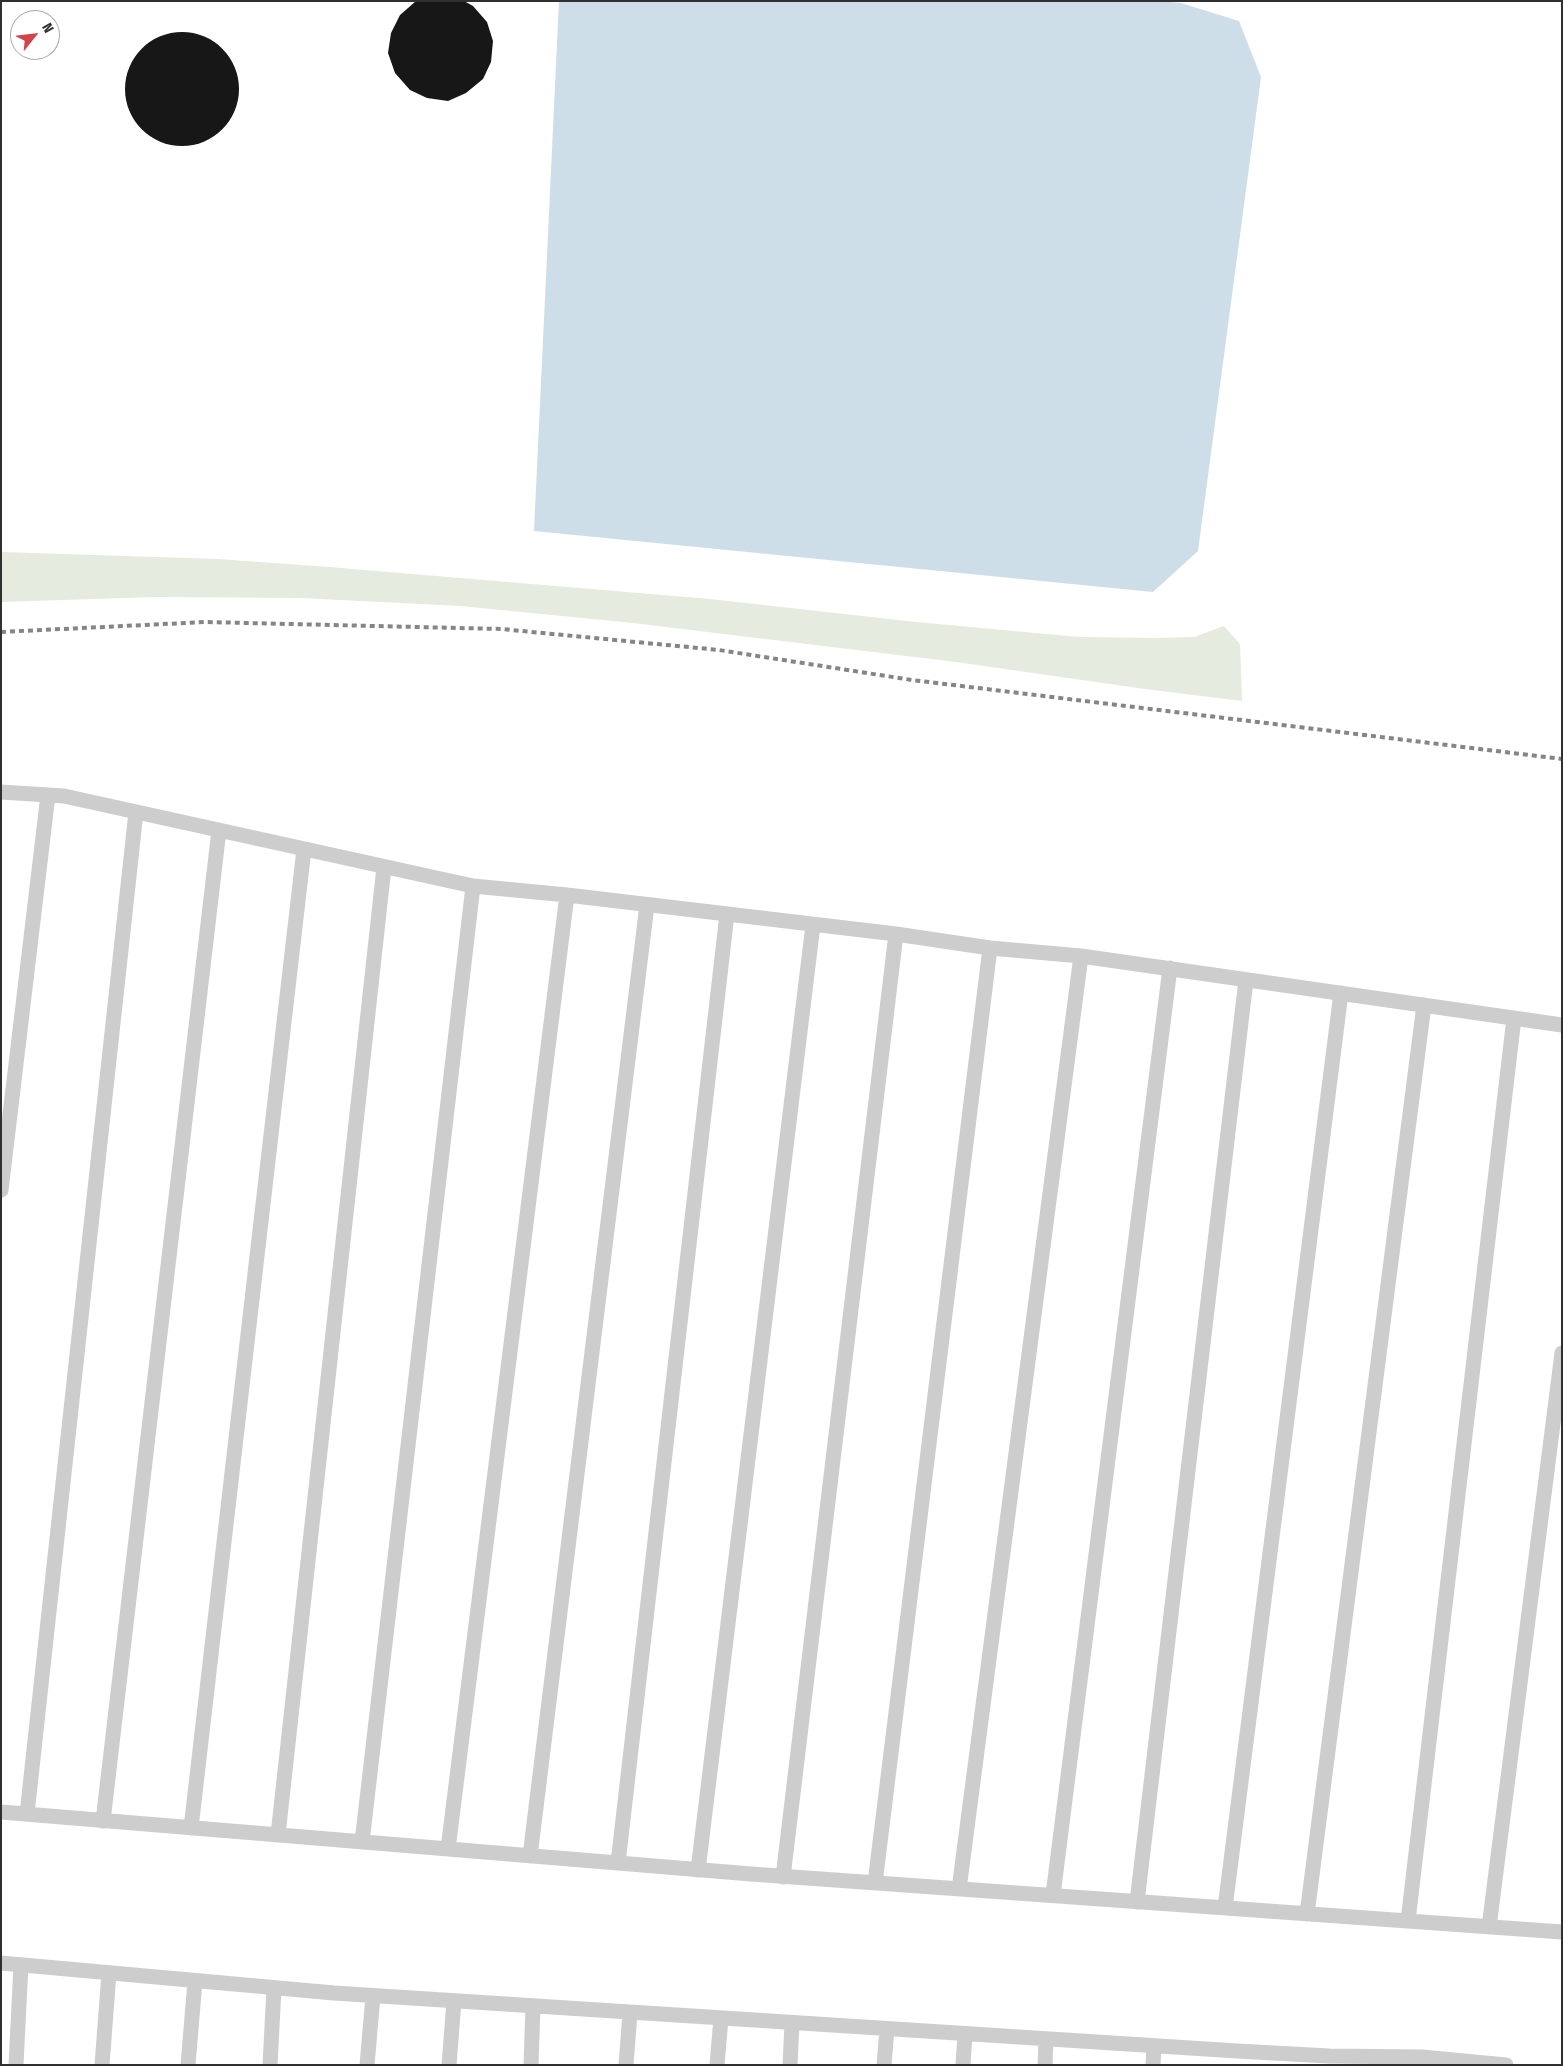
<!DOCTYPE html>
<html>
<head>
<meta charset="utf-8">
<style>
	body { margin:0 }
	#map { position:relative; width:1563px; height:2066px; overflow:hidden; background:#fff; font-family:"Fira Sans Condensed",sans-serif }
	canvas { display:block }
	.frame { position:absolute; inset:0; border:2px solid #303030; pointer-events:none }
	.north { position:absolute; left:10px; top:10px; width:50px; height:50px; box-sizing:border-box; background:#fff; border:1px solid #acacac; border-radius:50%; rotate:61deg; font-size:14px; font-weight:700; line-height:20px; text-align:center; color:#303030 }
	.north::after { content:''; display:block; margin:auto; width:18px; height:22px; background:#d5434a; clip-path:polygon(50% 0,100% 100%,50% 72%,0 100%) }
</style>
</head>
<body>
<div id="map">
<canvas width="1563" height="2066"></canvas>
<div class="frame"></div>
<div class="north">N</div>
</div>
<script>
const ctx = document.querySelector('canvas').getContext('2d');
ctx.lineJoin = 'round';
function paint(path, color) {
  ctx.fillStyle = color;
  ctx.fill(path, 'evenodd');
}
function stroke(path, color, width, dash) {
  ctx.strokeStyle = color;
  ctx.lineWidth = width;
  ctx.lineCap = dash ? 'butt' : 'round';
  ctx.setLineDash(dash || []);
  ctx.stroke(path);
}
paint(new Path2D(`
	M1,552l217,7 111,8 381,32 206,23 163,15 77,1 38,-1 30,-11 16,18 2,57 -97,-12 -189,-27 -323,-39 -172,-17 -160,-8 -146,-1 -154,5z`), '#e5ebdf');
paint(new Path2D(`
	M559,1h601l21,2 58,18 22,56 -63,474 -45,41 -619,-61z`), '#cddee9');
paint(new Path2D(`
	M416,1h48l9,5 14,16 6,19 -2,21 -8,17 -17,14 -18,8 -21,-3 -17,-8 -15,-17 -7,-20 3,-20 9,-18z
	M125 89a57 57 0 1 1 114 0a57 57 0 1 1-114 0Z`), '#171717');
stroke(new Path2D(`
	M1,792l63,4 409,90 94,9 329,39 94,14 91,8 481,69
	M1,1190l47,-395
	M1,1812l750,62 811,58
	M27,1814l109,-1002
	M103,1821l116,-991
	M191,1828l113,-979
	M278,1835l106,-968
	M362,1842l111,-956
	M448,1849l119,-954
	M530,1856l117,-951
	M618,1863l109,-949
	M698,1870l115,-945
	M783,1877l113,-943
	M875,1883l115,-935
	M959,1889l122,-933
	M1053,1895l117,-927
	M1137,1902l109,-922
	M1225,1908l116,-915
	M1307,1914l117,-909
	M1408,1921l106,-903
	M1489,1927l73,-574
	M1,1963l333,30 903,58 92,5 93,1 84,8
	M16,2065l5,-100
	M102,2065l7,-92
	M188,2065l7,-84
	M270,2065l4,-77
	M367,2065l6,-69
	M449,2065l5,-64
	M531,2065l2,-59
	M626,2065l4,-52
	M717,2065l4,-47
	M790,2065l2,-42
	M884,2065l3,-36
	M963,2065l2,-31
	M1045,2065l1,-26
	M1153,2065l1,-19`), '#cdcdcd', 15);
stroke(new Path2D(`
	M1,632l204,-10 296,7 218,21 193,30 650,79`), '#858585', 4, [5, 4]);
</script>
</body>
</html>
